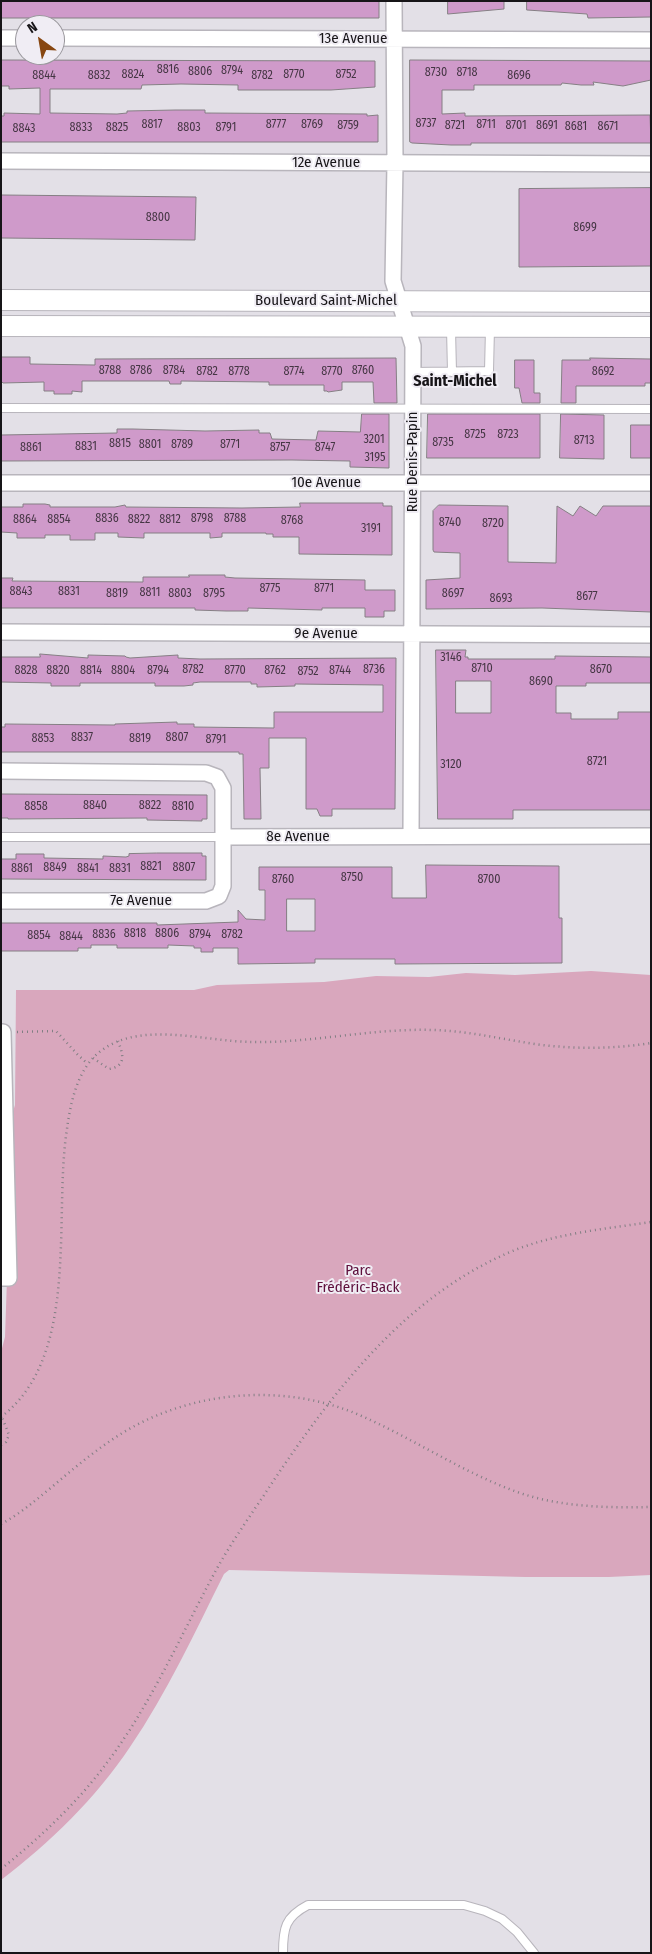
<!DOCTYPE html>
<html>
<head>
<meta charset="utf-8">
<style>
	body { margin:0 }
	#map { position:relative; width:652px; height:1954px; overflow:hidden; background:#e3e0e7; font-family:"Fira Sans Condensed",sans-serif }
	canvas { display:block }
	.frame { position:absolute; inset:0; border:2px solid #171518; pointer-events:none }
	.north { position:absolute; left:15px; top:15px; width:50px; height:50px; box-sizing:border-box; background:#f0edf4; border:1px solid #99979c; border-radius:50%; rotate:328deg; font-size:14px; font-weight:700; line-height:20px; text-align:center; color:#171518 }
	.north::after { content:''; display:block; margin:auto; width:18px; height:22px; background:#874610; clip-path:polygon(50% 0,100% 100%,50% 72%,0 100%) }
</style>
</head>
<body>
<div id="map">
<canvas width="652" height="1954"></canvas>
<div class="frame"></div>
<div class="north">N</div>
</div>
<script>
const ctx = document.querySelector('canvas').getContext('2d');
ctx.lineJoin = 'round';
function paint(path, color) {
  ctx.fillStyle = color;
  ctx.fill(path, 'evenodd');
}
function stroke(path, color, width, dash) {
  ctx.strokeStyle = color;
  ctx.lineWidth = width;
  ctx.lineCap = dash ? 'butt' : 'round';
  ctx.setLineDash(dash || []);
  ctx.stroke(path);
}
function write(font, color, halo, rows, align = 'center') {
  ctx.font = font + ' "Fira Sans Condensed",sans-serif';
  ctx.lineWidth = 4;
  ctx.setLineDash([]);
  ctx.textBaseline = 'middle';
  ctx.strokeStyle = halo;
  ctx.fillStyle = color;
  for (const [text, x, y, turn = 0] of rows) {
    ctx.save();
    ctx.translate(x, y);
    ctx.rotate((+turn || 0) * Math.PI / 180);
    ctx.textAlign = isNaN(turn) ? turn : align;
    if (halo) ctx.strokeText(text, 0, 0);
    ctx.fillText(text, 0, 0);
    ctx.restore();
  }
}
paint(new Path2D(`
	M591,971l60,4v600l-42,2h-84l-296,-7 -5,4c-29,58 -57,119 -94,173 -34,51 -80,96 -129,133v-528l4,-15 3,-87 -1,-118 8,-27 1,-115h178l23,-5 107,-3 52,-6 53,1 37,-4 49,2z`), '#d9a7bd');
const building = new Path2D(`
	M1,1h378v17h-378z
	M448,1h56v8l-56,5z
	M527,1h124v16l-63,1 -1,-4 -60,-4z
	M1,60l374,1v26l-44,3h-93v-5l-57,-1 -39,1 -1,4h-91v24l67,1 10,-1v-2l48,-1h30v3l162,1v2l11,-1v27h-377v-26h3v-3l36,1v-26l-31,1v-3h-8z
	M410,60l241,1v19l-28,6 -30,-4 1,3h-13l-19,-2 -1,2h-87v5h-32v24l23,-1v3l185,-1 1,28h-180v2h-20l-39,-2 -2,-1z
	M651,188v78l-132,1v-78z
	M1,195l195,2 -1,43 -194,-2z
	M1,357h29v7l65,1v-6l301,-1 1,45h-23l-1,-21h-31v8l-14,2 -1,-1h-3v-6h-55v-3l-88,-1v3h-11l-1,-3h-87v11l-10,-1v3h-18v-3h-10v-9l-41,1 -2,-2z
	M590,358l61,1v24h-6v3h-69v17h-15l1,-43h28z
	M515,360h19v33h6v10h-18l-3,-15h-4z
	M362,414h27v54l-39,-1v-6l-58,-1 -291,1v-26l116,-2v-4h16l72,2 54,-1v3h11l2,6 44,1 2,-9 42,1z
	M428,414h112v44h-113z
	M561,414l43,1v44l-44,-1z
	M631,425h20v33h-20z
	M300,503h83v3h9v49l-93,-1v-17h-26v-3h-7v-1h-44v4l-12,1v-5h-66v5l-26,-1v-4h-23v7h-25v-5h-25v3h-28v-5l-16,-1v-25h22v-3h22l5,1v2h65l10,-2 1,2 116,1 58,-1z
	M439,505l69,1v56l48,1 1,-57 16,10 7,-10 16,10 7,-10h48v106l-109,-4 -116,1v-29l34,-2v-25l-26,-1 -1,-2v-39z
	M189,575h36v2l10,1 130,2v10h30v21h-11v6h-19v-9h-43v2l-74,-2v3h-22l-31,-1v-2h-194v-30h12l-1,3 131,1v-5h46z
	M436,650h30l-1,7h3v2h87v-3l96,1v26h-65v3h-30v27h15v6h47v-7h33v98h-138v9h-75zM456,681h35v32h-35z
	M40,654l48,4v-3l37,1 1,1 4,1 48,-3v3l22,1 196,-1 -1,151h-63v7h-12l-3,-7h-11v-71h-37v30h-9l1,51h-17l-1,-65h-4v-2h-238v-25h4v-3l110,1v-1l62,-2v2h17v3l80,1v-16h109v-27l-88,-1v2l-38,1v-3h-6v-2h-51l-7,1v2l-9,1h-29v-3h-75v3h-29v-3l-50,-1v-25h39z
	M1,794l206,1v24h-5v2l-55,-1v-2l-139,1v-1h-7z
	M157,853h45v3h4v24l-205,-1v-20h15v-5h28v4l59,1v-3l23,1 3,-1v-2z
	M426,865l133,1v52h3v45l-167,1v-5h-80v4l-77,1v-16h-25v4h-12v-4h-7v-2l-26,-1v3h-51v-3h-26v3h-13v3h-77v-28h156v2l81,-3v-12l8,9 19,1v-30h-6v-23h133v31h34zM287,899h28v32h-28z`);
paint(building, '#cf9aca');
stroke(building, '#857f84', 1);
const service = new Path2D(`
	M451,329l1,43
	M413,372l76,-1 1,-43
	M1,408l650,1
	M1,837h222
	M283,1953c0,-25 2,-36 25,-48h156l21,6 17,8 15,13 17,21`);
const minor = new Path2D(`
	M394,1l1,162 -2,118 20,65 -2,490
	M1,38h24
	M55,38l596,2
	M1,161l650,3
	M1,483h650
	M1,632l650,3
	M1,771l205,2 11,4 6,11v98l-4,10 -13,5h-205
	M223,837l428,-1
	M1,1032h2l6,246h-8`);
const secondary = new Path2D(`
	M1,300l650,2
	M1,326l650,1`);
stroke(service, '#b8b5bc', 10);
stroke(minor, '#b8b5bc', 18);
stroke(secondary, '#b8b5bc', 22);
stroke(new Path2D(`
	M17,1032l39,-1 22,24 10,9
	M93,1058l16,11c18,-3 14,-15 9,-28
	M1,1417c80,-61 52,-200 66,-288 3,-23 9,-53 26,-71 39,-41 110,-16 160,-16 60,1 119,-14 180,-12 37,1 72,10 109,15 36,4 72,4 109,-2
	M1,1445l5,-3 3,-7 -7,-18
	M1,1524c19,-10 35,-24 52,-38 33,-28 65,-55 105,-71 63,-26 137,-27 199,-1 56,24 106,59 163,79 41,14 88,15 131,14
	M1,1869c40,-32 78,-68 108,-109 43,-58 72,-125 106,-188 17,-31 38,-60 57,-89 63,-94 135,-189 243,-233 43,-17 90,-21 136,-28`), '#817e83', 2.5, [1, 4]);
stroke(service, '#fff', 8);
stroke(minor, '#fff', 15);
stroke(secondary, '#fff', 20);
write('12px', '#453644', null, [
	["8816",168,70],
	["8794",232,71],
	["8806",200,72],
	["8730",436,73],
	["8718",467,73],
	["8824",133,75],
	["8770",294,75],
	["8752",346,75],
	["8844",44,76],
	["8832",99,76],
	["8782",262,76],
	["8696",519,76],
	["8737",426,124],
	["8817",152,125],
	["8777",276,125],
	["8769",312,125],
	["8711",486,125],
	["8759",348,126],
	["8721",455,126],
	["8701",516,126],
	["8691",547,126],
	["8681",576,127],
	["8671",608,127],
	["8833",81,128],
	["8825",117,128],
	["8803",189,128],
	["8791",226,128],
	["8843",24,129],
	["8800",158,218],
	["8699",585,228],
	["8788",110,371],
	["8786",141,371],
	["8784",174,371],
	["8760",363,371],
	["8782",207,372],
	["8778",239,372],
	["8774",294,372],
	["8770",332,372],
	["8692",603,372],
	["8725",475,435],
	["8723",508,435],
	["3201",374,440],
	["8713",584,441],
	["8735",443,443],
	["8815",120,444],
	["8801",150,445],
	["8789",182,445],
	["8771",230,445],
	["8831",86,447],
	["8861",31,448],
	["8757",280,448],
	["8747",325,448],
	["3195",375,458],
	["8836",107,519],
	["8798",202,519],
	["8788",235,519],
	["8864",25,520],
	["8854",59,520],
	["8822",139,520],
	["8812",170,520],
	["8768",292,521],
	["8740",450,523],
	["8720",493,524],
	["3191",371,529],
	["8775",270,589],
	["8771",324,589],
	["8843",21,592],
	["8831",69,592],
	["8811",150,593],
	["8819",117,594],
	["8803",180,594],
	["8795",214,594],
	["8697",453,594],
	["8677",587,597],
	["8693",501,599],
	["3146",451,658],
	["8710",482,669],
	["8782",193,670],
	["8736",374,670],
	["8670",601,670],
	["8828",26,671],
	["8820",58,671],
	["8814",91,671],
	["8804",123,671],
	["8794",158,671],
	["8770",235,671],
	["8762",275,671],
	["8744",340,671],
	["8752",308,672],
	["8690",541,682],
	["8837",82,738],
	["8807",177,738],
	["8853",43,739],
	["8819",140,739],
	["8791",216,740],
	["8721",597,762],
	["3120",451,765],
	["8840",95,806],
	["8822",150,806],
	["8858",36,807],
	["8810",183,807],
	["8821",151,867],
	["8849",55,868],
	["8807",184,868],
	["8861",22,869],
	["8841",88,869],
	["8831",120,869],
	["8750",352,878],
	["8760",283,880],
	["8700",489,880],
	["8818",135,934],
	["8806",167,934],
	["8836",104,935],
	["8794",200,935],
	["8782",232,935],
	["8854",39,936],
	["8844",71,937]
]);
write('15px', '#171518', '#f0edf4', [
	["13e Avenue",353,39],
	["12e Avenue",326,163],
	["Boulevard Saint-Michel",326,301],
	["Rue Denis-Papin",413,462,-90],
	["10e Avenue",326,483],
	["9e Avenue",326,634],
	["8e Avenue",298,837],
	["7e Avenue",141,901]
]);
write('15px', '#5e0f3c', '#f0edf4', [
	["Parc",358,1271],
	["Frédéric-Back",358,1288]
]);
write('bold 16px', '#171518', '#f0edf4', [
	["Saint-Michel",455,382]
]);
</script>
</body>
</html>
